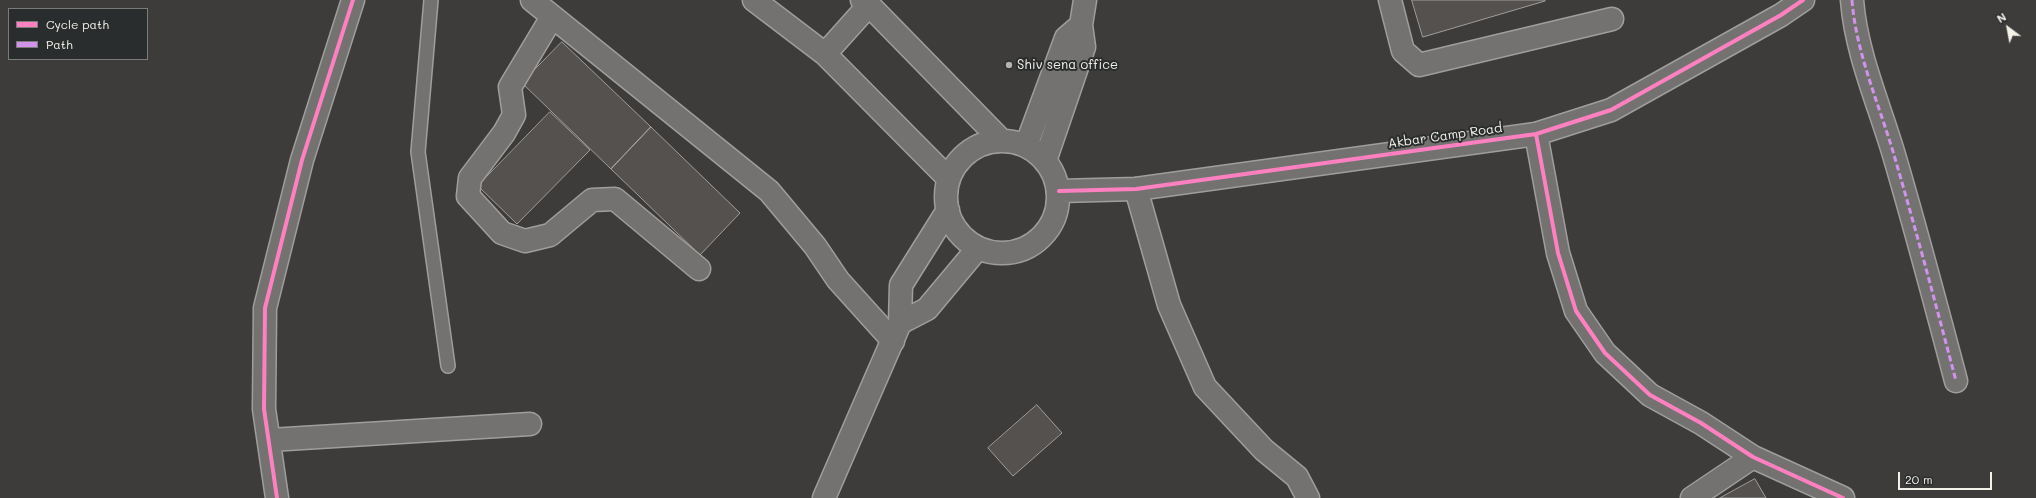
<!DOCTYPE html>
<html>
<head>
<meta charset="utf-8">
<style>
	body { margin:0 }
	#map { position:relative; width:2036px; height:498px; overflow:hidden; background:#3d3c3b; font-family:Mali,sans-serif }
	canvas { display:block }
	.legend { position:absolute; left:8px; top:8px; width:140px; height:52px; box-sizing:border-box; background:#2a2d2e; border:1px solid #7b7b78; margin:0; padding:5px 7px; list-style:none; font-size:12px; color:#f4f1e8 }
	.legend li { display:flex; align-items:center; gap:8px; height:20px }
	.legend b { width:20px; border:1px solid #7b7b78 }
	.north { position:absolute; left:1988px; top:8px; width:40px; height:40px; -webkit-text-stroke:3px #2a2d2e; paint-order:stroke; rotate:328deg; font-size:11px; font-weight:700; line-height:16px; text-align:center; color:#f4f1e8 }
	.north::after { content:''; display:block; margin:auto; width:14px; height:18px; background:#f4f1e8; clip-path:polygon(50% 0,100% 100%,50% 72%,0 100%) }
	.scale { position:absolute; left:1898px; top:472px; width:94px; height:18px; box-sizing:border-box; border:2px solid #f4f1e8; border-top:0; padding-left:5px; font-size:12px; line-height:14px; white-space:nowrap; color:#f4f1e8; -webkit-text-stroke:3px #2a2d2e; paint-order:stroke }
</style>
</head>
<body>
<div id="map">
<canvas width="2036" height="498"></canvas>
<ul class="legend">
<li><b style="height:5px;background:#ff80c0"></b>Cycle path</li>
<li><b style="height:5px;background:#d193ec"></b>Path</li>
</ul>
<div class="north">N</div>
<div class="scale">20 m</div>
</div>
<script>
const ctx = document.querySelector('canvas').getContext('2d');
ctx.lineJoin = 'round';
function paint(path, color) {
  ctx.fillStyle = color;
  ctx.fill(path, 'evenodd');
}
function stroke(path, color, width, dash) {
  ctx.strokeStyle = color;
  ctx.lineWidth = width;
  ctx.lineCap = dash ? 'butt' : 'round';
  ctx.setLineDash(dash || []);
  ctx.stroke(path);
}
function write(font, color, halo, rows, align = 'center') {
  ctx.font = font + ' Mali,sans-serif';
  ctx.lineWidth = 4;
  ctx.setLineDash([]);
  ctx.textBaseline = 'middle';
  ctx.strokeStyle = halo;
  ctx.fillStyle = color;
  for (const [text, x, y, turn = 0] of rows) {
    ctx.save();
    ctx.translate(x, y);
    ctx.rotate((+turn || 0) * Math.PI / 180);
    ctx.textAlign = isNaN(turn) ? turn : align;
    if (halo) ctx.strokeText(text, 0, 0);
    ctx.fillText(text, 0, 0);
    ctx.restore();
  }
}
const building = new Path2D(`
	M1412,0h133v1l-122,36z
	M562,42l89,85 -40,42 -89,-86z
	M550,112l40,38 -73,74 -39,-38z
	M651,127l89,86 -40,42 -89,-86z
	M1037,405l25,28 -49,43 -25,-28z
	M1755,479l11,19h-46z`);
paint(building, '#54514e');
stroke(building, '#9f9e9c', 1);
const service = new Path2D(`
	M431,0l-13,152 30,214`);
const minor = new Path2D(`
	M532,0l237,191 46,55 23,34 55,61
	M1390,0l13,51 16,14 193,-46
	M1852,0c4,53 27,104 42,155 22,75 42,150 62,226
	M552,17l-42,70 4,28 -10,18 -34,45 -2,18 34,37 23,8 25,-6 42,-35 23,-1 84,70
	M1536,134l22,119 18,58 29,42 45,42 51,28 52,34 90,41
	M1026,146l40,-108 15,-13
	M1045,161l39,-114 -3,-22 4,-25
	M1136,189l33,116 36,82 59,63 33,27 11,21
	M270,440l260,-16
	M277,498l-13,-89 1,-101 37,-148 51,-160
	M1692,498l61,-41`);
const tertiary = new Path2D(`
	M754,0l71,54 123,124
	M862,0l7,5 131,134
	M825,54l44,-49
	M946 197a56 56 0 1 1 112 0a56 56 0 1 1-112 0Z
	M1059,191l77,-2 400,-55 75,-24 170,-95 22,-15
	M900,323l27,-14 51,-61
	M824,498l76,-175 1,-38 47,-75`);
stroke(service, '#9f9e9c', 16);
stroke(minor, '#9f9e9c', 25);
stroke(tertiary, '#9f9e9c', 25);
stroke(service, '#737270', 13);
stroke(minor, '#737270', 22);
stroke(tertiary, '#737270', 22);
stroke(new Path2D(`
	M1852,0c4,53 27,104 42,155 22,75 42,150 62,226`), '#d193ec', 3, [6, 3]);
stroke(new Path2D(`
	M1536,134l22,119 18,58 29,42 45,42 51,28 52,34 90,41
	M1059,191l77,-2 400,-55 75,-24 170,-95 22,-15
	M277,498l-13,-89 1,-101 37,-148 51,-160`), '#ff80c0', 4);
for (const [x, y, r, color] of [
	[1009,65,4,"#b4b2ab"]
]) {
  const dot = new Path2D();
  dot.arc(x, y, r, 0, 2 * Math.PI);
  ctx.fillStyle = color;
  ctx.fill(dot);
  stroke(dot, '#2a2d2e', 1.5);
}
write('13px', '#f4f1e8', '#2a2d2e', [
	["Shiv sena office",1017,65]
], 'left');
write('13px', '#f4f1e8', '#2a2d2e', [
	["Akbar Camp Road",1445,136,-8]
]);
</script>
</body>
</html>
